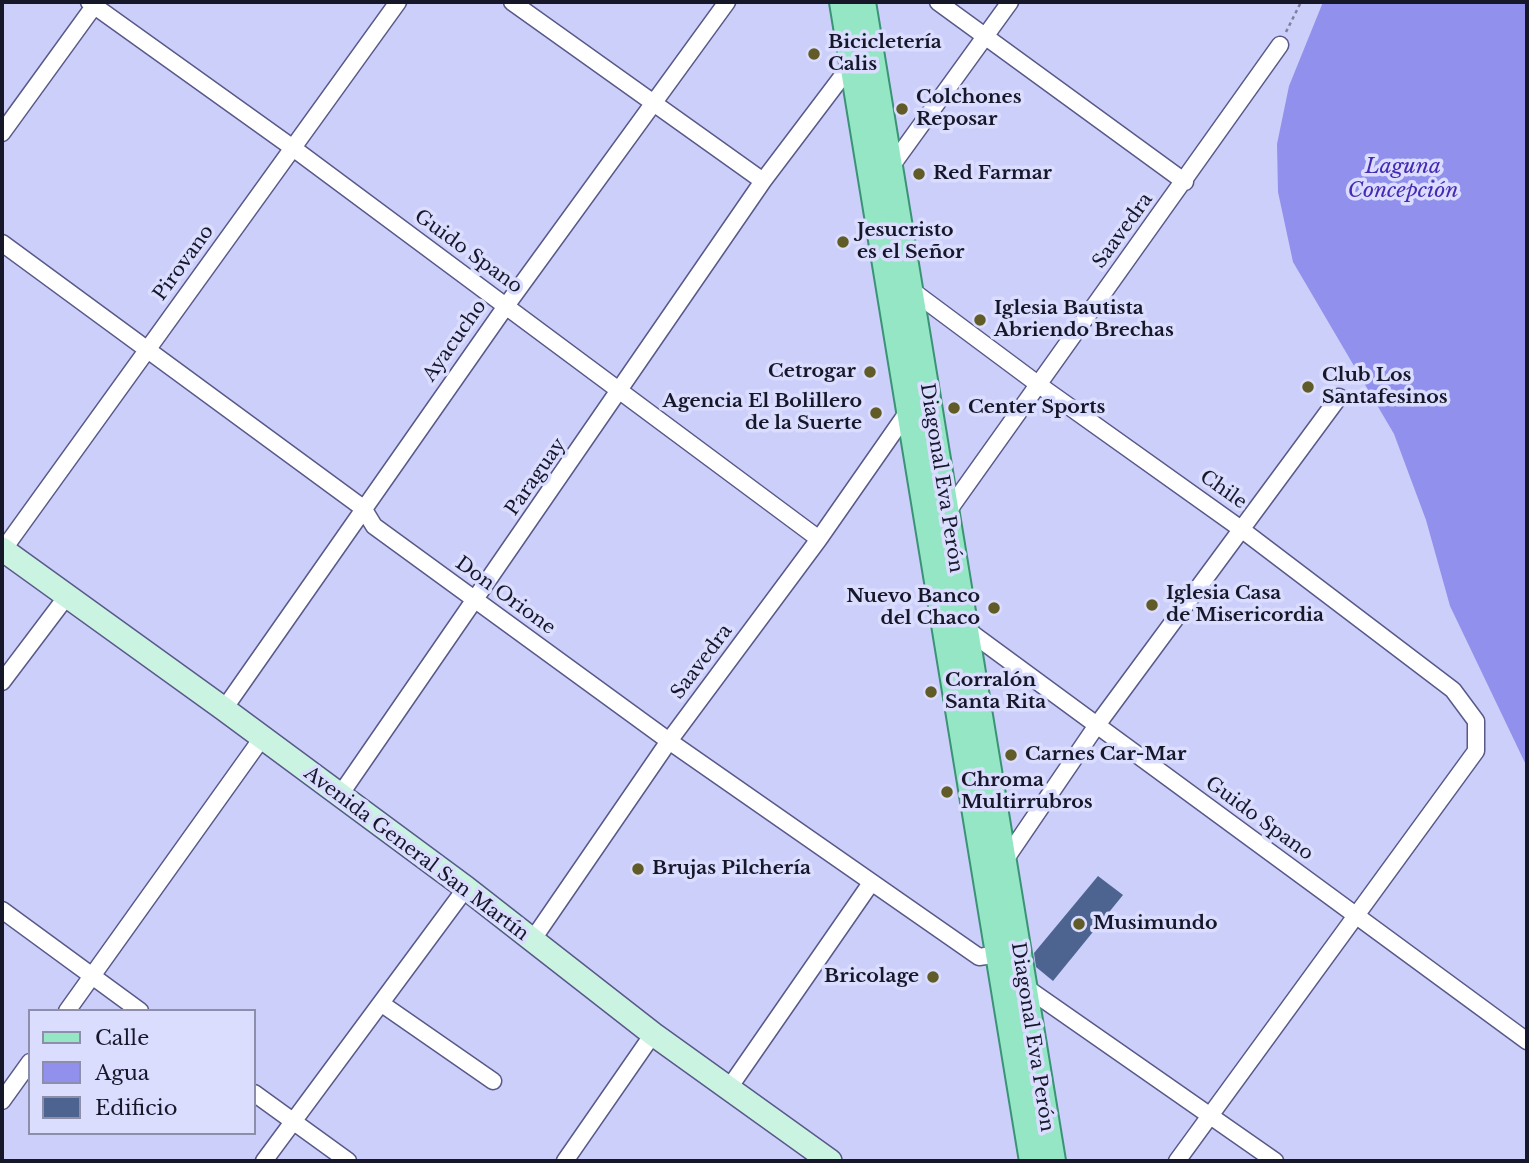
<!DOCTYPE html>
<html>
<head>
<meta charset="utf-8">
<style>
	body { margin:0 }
	#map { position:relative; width:1529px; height:1163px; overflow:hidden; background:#cdcffb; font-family:"Libre Baskerville",serif }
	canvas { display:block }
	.frame { position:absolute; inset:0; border:4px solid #17172a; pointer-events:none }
	.legend { position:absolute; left:28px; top:1009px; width:228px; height:126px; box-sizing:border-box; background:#dbddff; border:2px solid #8d8eaa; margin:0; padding:9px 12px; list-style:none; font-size:21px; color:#17172a }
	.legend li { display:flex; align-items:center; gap:14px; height:35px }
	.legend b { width:35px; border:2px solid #8d8eaa }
</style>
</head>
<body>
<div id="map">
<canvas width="1529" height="1163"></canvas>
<div class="frame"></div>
<ul class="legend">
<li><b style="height:9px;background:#95e6c5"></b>Calle</li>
<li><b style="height:19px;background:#9190ed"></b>Agua</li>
<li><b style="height:19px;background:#4d6491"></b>Edificio</li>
</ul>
</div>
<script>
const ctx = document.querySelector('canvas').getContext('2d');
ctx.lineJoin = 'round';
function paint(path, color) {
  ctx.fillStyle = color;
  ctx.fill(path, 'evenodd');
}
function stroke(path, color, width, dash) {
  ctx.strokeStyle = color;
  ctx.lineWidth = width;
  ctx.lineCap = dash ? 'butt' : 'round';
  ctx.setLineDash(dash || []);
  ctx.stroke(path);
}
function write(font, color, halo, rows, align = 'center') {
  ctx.font = font + ' "Libre Baskerville",serif';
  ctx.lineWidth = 7;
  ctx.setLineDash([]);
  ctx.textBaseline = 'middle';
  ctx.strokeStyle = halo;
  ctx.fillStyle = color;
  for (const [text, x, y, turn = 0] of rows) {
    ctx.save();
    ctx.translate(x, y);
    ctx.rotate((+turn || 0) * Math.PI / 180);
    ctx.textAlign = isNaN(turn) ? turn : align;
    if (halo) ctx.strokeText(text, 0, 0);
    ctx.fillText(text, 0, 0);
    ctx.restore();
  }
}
paint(new Path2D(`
	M1323,2h204v765l-77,-161 -24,-86 -32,-86 -101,-172 -15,-70 -1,-48 12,-58z`), '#9190ed');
paint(new Path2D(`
	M1098,876l25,19 -70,86 -17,-14 -2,-14z`), '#4d6491');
const street = new Path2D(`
	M89,2l204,146 526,391
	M512,2l251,179
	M938,2l247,180
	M2,133l95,-131
	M890,168l120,-166
	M2,243l361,265 11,18 295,215 310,216 20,-3
	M910,289l129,96 202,144 212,161 23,31v30l-299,410
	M946,514l334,-469
	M3,550l395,-548
	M966,629l561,412
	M2,682l65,-86
	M224,709l282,-403 221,-304
	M340,795l423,-614 90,-119
	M1003,863l94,-138 242,-328
	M2,910l138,101
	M531,942l138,-201 150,-202 90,-129
	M1024,986l251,175
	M382,1004l111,77
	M67,1011l195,-273
	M729,1088l142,-205
	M254,1093l94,68
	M2,1101l28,-39
	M264,1161l202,-273
	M565,1161l88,-127`);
const secondary = new Path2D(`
	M2,549l222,160 242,179 187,146 177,127`);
const primary = new Path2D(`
	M843,2l190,1159
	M862,2l190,1159`);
stroke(street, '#585988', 19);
stroke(secondary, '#585988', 26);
stroke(primary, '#3b9376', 30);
stroke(new Path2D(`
	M1286,32l15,-30`), '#7f80a1', 2.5, [3.5, 3.5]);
stroke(street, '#fff', 16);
stroke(secondary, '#caf3e2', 23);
stroke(primary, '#95e6c5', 26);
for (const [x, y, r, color] of [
	[814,54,7,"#615b28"],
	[902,109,7,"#615b28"],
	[919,174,7,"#615b28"],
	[843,242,7,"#615b28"],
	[980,320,7,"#615b28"],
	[870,372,7,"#615b28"],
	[1308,387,7,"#615b28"],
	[954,408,7,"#615b28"],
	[876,413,7,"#615b28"],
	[1152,605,7,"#615b28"],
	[994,608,7,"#615b28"],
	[931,692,7,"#615b28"],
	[1011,755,7,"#615b28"],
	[947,792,7,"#615b28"],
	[638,869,7,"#615b28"],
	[1079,924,7,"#615b28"],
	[933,977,7,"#615b28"]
]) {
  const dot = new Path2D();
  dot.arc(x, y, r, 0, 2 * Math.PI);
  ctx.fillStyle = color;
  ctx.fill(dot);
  stroke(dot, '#dbddff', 2.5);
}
write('bold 19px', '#17172a', '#dbddff', [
	["Bicicletería",828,43],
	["Calis",828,65],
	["Colchones",916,98],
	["Reposar",916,120],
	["Red Farmar",933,174],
	["Jesucristo",857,231],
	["es el Señor",857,253],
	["Iglesia Bautista",994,309],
	["Abriendo Brechas",994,331],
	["Cetrogar",856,372,"right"],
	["Club Los",1322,376],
	["Santafesinos",1322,398],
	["Agencia El Bolillero",862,402,"right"],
	["de la Suerte",862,424,"right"],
	["Center Sports",968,408],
	["Iglesia Casa",1166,594],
	["de Misericordia",1166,616],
	["Nuevo Banco",980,597,"right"],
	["del Chaco",980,619,"right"],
	["Corralón",945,681],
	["Santa Rita",945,703],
	["Carnes Car-Mar",1025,755],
	["Chroma",961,781],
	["Multirrubros",961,803],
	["Brujas Pilchería",652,869],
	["Musimundo",1093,924],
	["Bricolage",919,977,"right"]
], 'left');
write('19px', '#17172a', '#dbddff', [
	["Saavedra",1123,231,-54],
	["Guido Spano",468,252,36],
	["Pirovano",184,263,-54],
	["Ayacucho",455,341,-55],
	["Paraguay",536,477,-55],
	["Diagonal Eva Perón",941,478,81],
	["Chile",1223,490,35],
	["Don Orione",505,596,36],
	["Saavedra",702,662,-53],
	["Guido Spano",1259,819,36],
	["Avenida General San Martín",416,854,37],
	["Diagonal Eva Perón",1032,1037,81]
]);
write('italic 21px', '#4629b2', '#dbddff', [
	["Laguna",1403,167],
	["Concepción",1403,191]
]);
</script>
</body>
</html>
